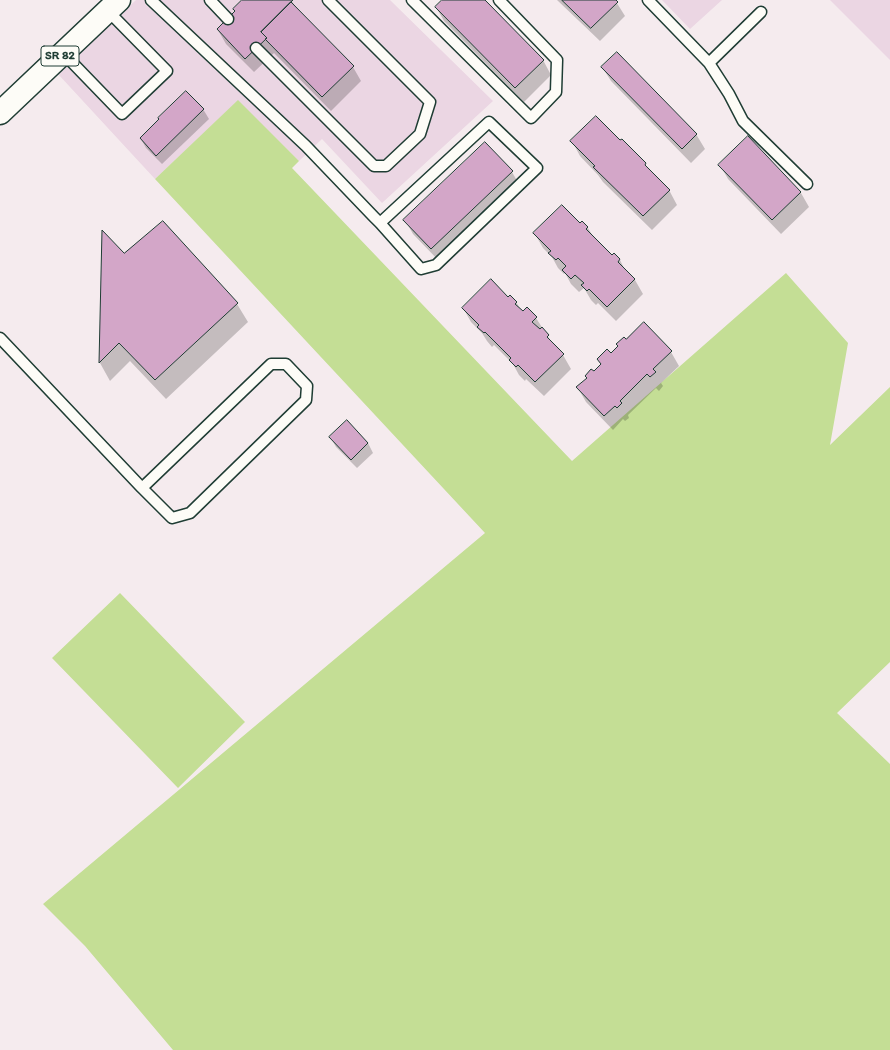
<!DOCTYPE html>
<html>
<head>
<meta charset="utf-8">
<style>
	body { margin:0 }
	canvas { display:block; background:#f5ebee }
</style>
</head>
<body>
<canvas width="890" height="1050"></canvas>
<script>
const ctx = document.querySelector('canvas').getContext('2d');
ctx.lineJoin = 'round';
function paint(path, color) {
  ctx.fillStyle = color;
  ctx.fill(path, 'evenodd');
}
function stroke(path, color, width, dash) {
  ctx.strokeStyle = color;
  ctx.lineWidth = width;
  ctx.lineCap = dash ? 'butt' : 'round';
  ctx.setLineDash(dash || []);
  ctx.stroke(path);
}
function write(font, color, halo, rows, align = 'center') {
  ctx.font = font + ' Itim,sans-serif';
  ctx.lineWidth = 4;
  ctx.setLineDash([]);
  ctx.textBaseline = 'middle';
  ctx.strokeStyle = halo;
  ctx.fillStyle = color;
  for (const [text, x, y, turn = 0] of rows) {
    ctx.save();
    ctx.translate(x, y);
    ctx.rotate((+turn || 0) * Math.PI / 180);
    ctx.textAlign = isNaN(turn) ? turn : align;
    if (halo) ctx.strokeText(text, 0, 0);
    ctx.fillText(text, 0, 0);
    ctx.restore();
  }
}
paint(new Path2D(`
	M136,0h254l103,101 -111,102 -60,-64 -23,22 -61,-60 -83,78 -97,-105z
	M662,0h60l-32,29z
	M830,0h60v60z`), '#ebd6e3');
paint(new Path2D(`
	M238,100l61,61 -7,7 280,293 214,-188 62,70 -18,102 60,-58v275l-53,51 53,51v286h-717l-88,-104 -42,-42 442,-371 -330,-354z
	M120,593l125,129 -67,66 -126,-130z`), '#c4de95');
paint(new Path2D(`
	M244,0h47l6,9 56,58 8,14 -30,30 -57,-58 -20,19 -28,-28 -8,-14 18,-18z
	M443,0h41l59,60 8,15 -27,27 -80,-81 -8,-14z
	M557,0h58l10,16 -25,25z
	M602,67l94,67 9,15 -14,14 -80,-82z
	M203,109l6,10 -47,45 -16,-16 -5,-9z
	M748,138l53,55 8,14 -28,27 -53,-55 -8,-14z
	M572,141l48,1 25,22 4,7 20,19 8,15 -25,25 -49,-48 -5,-7 -18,-19z
	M485,144l27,28 8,14 -80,76 -27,-28 -8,-14z
	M162,222l75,82 11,18 -82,77 -36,-38 -20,20 -10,-18 3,-131 21,22z
	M582,222l6,6 6,10 18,18 2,-2 6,6 6,12 9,8 8,14 -27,27 -18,-18 -2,2 -5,-5 -7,-12 -5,4 -8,-8 -6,-11 -1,1 -6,-6 -6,-11 -9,-9 -8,-14 45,-10z
	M508,298l8,4 7,11 13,5 18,28 9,9 8,14 -27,27 -18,-17 -1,2 -6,-6 -6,-11 -19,-19 -2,2 -5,-6 -5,-8 -11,-11 -8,-14z
	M626,341l45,11 8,14 -18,17 2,3 -4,5 -3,-3 -28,27 1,3 -4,3 -2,-2 -10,11 -27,-28 -8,-14 23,-23 -3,-5 13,-6z
	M331,438l37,5 5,10 -16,15 -21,-21z`), '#0003');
const building = new Path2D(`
	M242,0h51l-32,32 6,6 -22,21 -28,-30 18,-18 -2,-2z
	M442,0h43l59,60 -29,28 -80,-81z
	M562,0h54l2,2 -27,26z
	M291,2l63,64 -32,31 -57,-58 2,-1 -6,-6z
	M617,52l80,82 -15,15 -81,-82z
	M186,91l18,18 -48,47 -16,-18 19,-19 -1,-1z
	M596,116l24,24 2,-1 24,24 -1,2 25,25 -27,26 -50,-49 2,-1 -25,-25z
	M748,136l53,56 -29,28 -54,-55z
	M485,142l28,29 -82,78 -28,-29z
	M562,205l18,18 2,-2 6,6 -2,2 26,26 2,-2 6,6 -2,3 17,17 -28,28 -18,-18 -2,2 -6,-6 3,-2 -9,-8 -4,4 -9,-9 4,-4 -8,-8 -2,2 -8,-7 3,-2 -18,-18z
	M163,221l75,82 -83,77 -36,-37 -20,20 3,-133 22,23z
	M491,279l17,18 2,-2 7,7 -2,2 8,7 4,-4 10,10 -5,5 8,7 2,-2 7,8 -2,2 17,17 -29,28 -17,-17 -2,2 -7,-7 2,-2 -26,-26 -1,1 -7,-6 2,-2 -17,-17z
	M644,322l28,29 -19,18 3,3 -6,5 -3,-3 -27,27 2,2 -5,5 -2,-2 -11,10 -28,-29 11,-9 -2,-2 6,-7 3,2 7,-7 -4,-5 10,-10 4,4 7,-7 -2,-2 8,-7 2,2z
	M347,420l21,23 -17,17 -22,-23z`);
paint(building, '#d3a6c8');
stroke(building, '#1f3d34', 1);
const lane = new Path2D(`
	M151,0l155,146 68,71 6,6 41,46 15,-4 101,-97 -48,-46 -109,101
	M210,0l18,19
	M412,0l119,118 25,-26 1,-32 -58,-60
	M648,0l61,63 52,-51
	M256,48l118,118h12l34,-32 10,-32 -102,-102
	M63,53l59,61 45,-43 -59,-60
	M709,63l20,31 14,27 64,63
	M0,338l142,150 30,30 18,-5 116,-113 1,-14 -21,-22h-15l-129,124`);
const primary = new Path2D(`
	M0,113l119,-113`);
stroke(lane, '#1f3d34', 13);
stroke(primary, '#1f3d34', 25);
stroke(lane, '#fdfcf7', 10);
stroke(primary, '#fdfcf7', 22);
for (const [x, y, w] of [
	[60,56,38]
]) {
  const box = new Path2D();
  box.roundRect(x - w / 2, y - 10, w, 20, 3);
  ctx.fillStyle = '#fdfcf7';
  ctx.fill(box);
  stroke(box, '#1f3d34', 1);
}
write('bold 12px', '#1f3d34', null, [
	["SR 82",60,56]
]);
</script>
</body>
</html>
